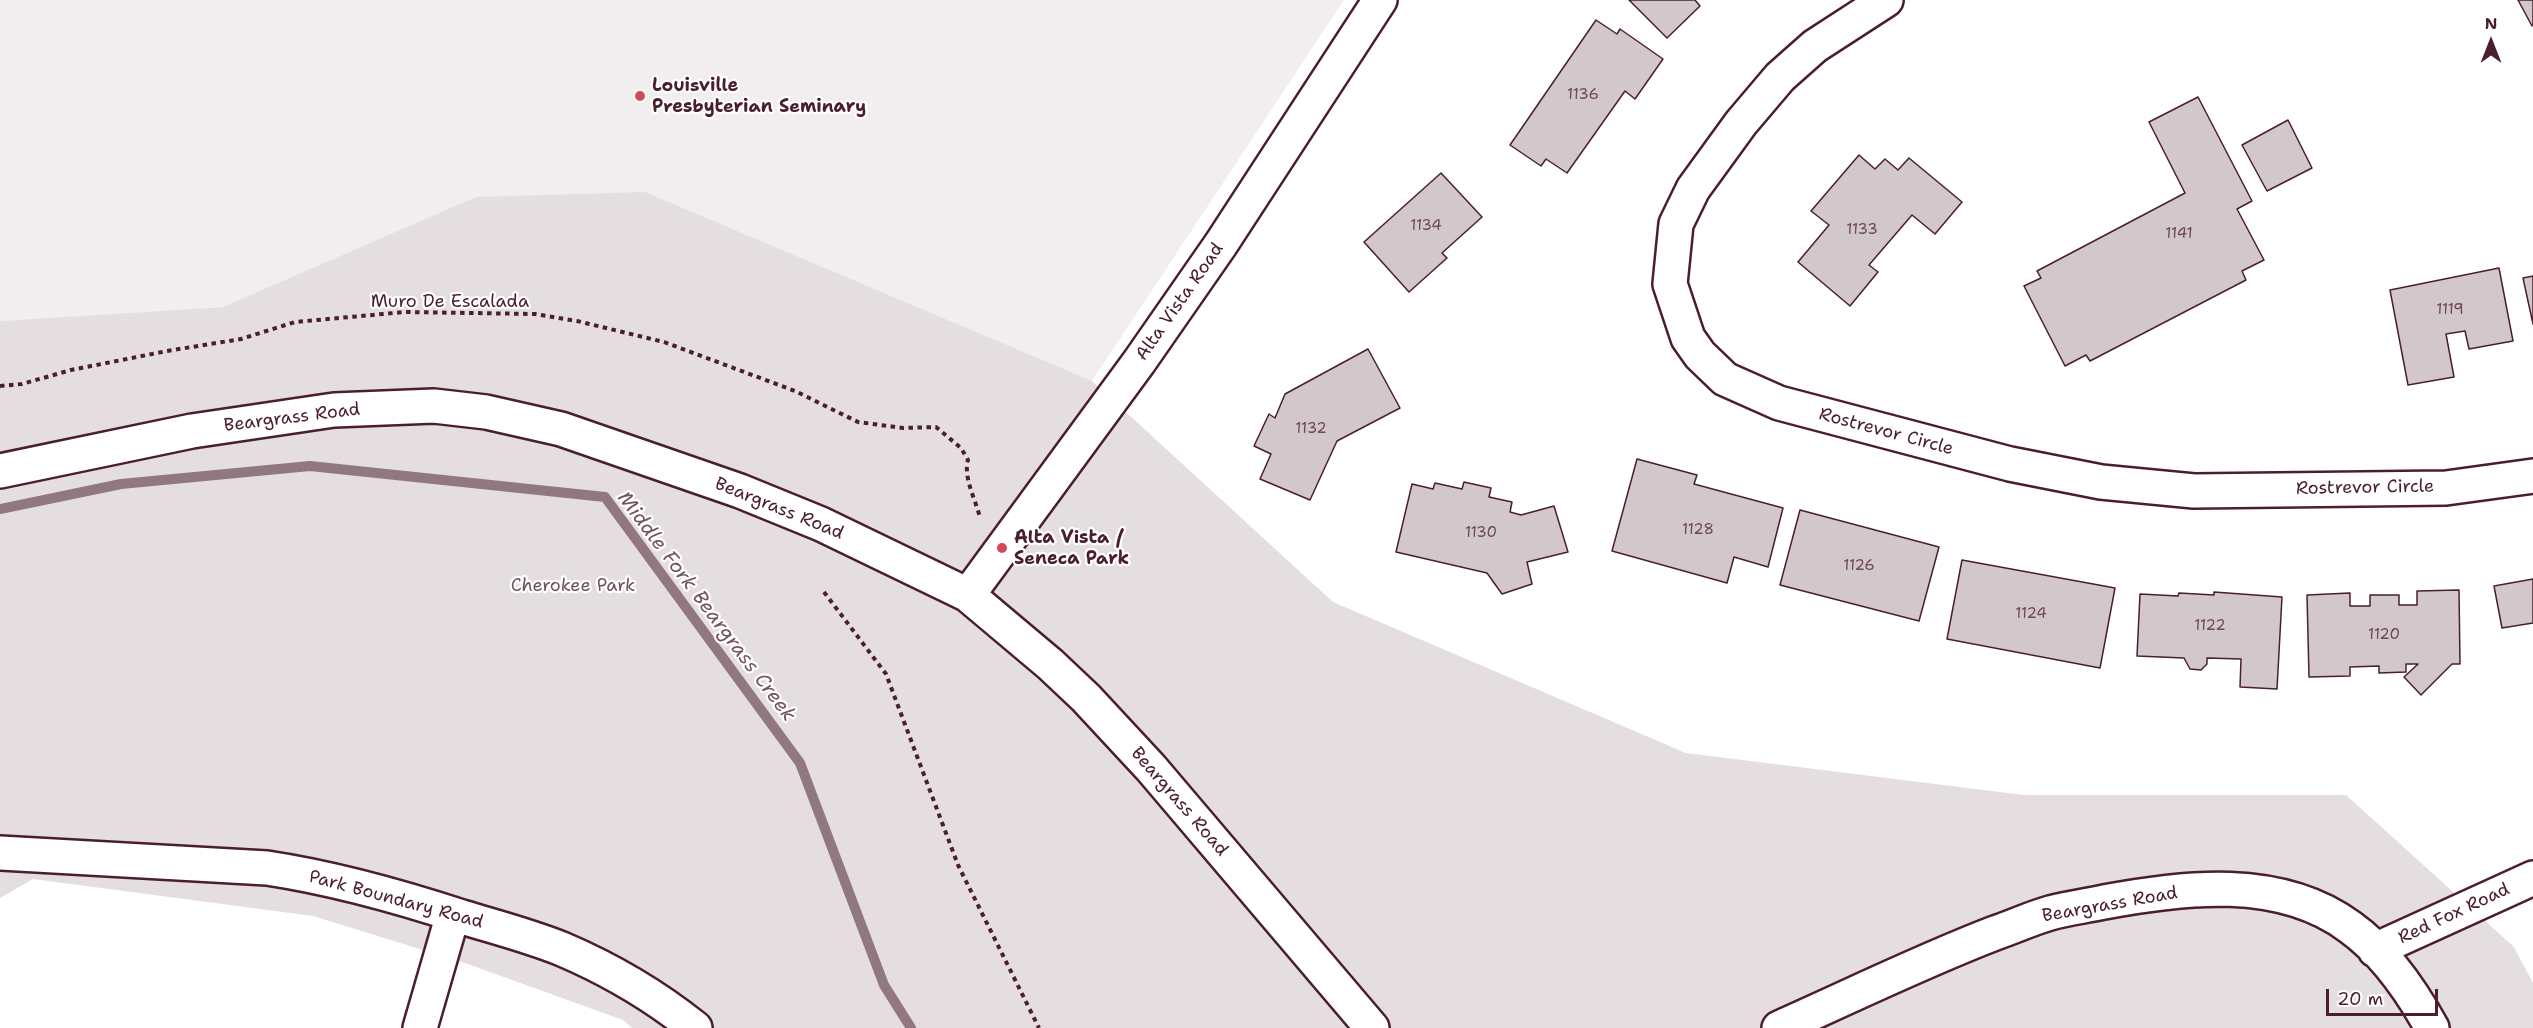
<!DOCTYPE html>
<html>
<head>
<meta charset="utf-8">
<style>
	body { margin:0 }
	#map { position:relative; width:2533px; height:1028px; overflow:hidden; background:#fff; font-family:"Shantell Sans",sans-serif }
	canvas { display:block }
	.north { position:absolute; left:2461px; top:12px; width:60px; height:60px; -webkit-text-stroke:4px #fff; paint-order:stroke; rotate:0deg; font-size:16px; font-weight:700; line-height:24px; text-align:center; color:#4a1f2b }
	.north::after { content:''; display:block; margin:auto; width:21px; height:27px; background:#4a1f2b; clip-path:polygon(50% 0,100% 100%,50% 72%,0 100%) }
	.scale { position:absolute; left:2326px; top:989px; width:112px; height:27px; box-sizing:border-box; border:3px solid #4a1f2b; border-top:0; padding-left:8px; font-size:18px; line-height:21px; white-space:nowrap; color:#4a1f2b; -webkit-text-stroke:4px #fff; paint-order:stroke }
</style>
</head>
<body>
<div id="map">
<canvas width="2533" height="1028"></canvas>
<div class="north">N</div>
<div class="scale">20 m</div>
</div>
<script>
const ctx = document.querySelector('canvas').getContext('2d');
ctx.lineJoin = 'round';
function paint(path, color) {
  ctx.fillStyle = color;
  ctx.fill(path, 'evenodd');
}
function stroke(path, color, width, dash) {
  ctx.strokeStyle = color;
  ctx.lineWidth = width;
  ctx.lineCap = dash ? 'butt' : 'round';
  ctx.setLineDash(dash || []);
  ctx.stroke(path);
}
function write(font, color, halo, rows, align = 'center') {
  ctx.font = font + ' "Shantell Sans",sans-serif';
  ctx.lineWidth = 4.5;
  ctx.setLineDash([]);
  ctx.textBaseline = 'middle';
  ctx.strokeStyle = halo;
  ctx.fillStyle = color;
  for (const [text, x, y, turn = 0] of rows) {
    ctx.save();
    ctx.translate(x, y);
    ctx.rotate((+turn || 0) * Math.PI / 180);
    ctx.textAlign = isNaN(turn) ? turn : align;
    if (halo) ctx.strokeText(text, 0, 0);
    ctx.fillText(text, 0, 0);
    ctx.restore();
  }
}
paint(new Path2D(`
	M0,0h1344l-252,381 -90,-37 -779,-37 -223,14z`), '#f2eeef');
paint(new Path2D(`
	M645,192l447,189 241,221 353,151 338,42h322l168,152 19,36v45h-1901l-9,-8 -158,-57 -152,-47 -280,-37 -33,19v-577l223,-14 253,-110z`), '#e5dee0');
stroke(new Path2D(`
	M0,509l121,-25 189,-18 295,31 195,266 84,222 27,43`), '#91787e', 10);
const building = new Path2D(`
	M1629,0h66l5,6 -33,32z
	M2518,0h15v25l-1,1z
	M1596,20l21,14 3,-5 43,30 -28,40 -10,-8 -58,82 -21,-14 -5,7 -31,-21z
	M2198,97l54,104 -15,8 27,51 -22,11 4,9 -156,81 -4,-6 -21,11 -41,-80 17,-8 -4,-7 148,-78 -36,-71z
	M2288,120l24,48 -45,23 -25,-46z
	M1859,155l16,14 10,-10 13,11 11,-12 53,44 -27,32 -23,-19 -43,50 9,7 -28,34 -52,-44 31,-37 -18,-14z
	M1441,173l41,44 -40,36 5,5 -38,34 -45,-50z
	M2499,268l14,73 -44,8 -4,-18 -19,3 8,43 -46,8 -18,-95z
	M2533,276v48l-10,-46z
	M1368,349l32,59 -63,33 -27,59 -50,-21 11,-25 -17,-8 15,-32 6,4 10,-24z
	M1637,459l60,16 -3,9 89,24 -15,59 -34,-10 -7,26 -115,-32z
	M1464,482l27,6 -2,9 23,5 -2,10 11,3 33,-9 14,46 -41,10 5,22 -30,10 -15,-21 -91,-21 16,-68 21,5 2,-6 27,6z
	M1800,510l139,37 -20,74 -139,-36z
	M1962,560l153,28 -15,80 -153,-29z
	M2533,579v44l-31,5 -8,-42z
	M2459,590l1,74h-8l-31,31 -17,-18 14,-13h-12v8l-27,1v-7l-29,1v9l-41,1 -2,-82 43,-2v13h20v-11h29v10h18v-14z
	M2214,592l68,5 -5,92 -37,-2 1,-28 -34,-1v6l-6,6 -11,-1 -6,-11 -47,-2 3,-62 38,2 1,-3 35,2z`);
paint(building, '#d2c7cb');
stroke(building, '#4a1f2b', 1.5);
const minor = new Path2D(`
	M1886,0l-71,46 -35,31 -39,46 -48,66 -17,35 -6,60 18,54 12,17 25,24 54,24 231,61 91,18 93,9 252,-3 87,-12
	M0,471l192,-40 142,-21 100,-4 52,6 75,17 179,62 81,33 147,71 82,69 36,34 65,70 221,260
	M968,595l171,-233 82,-118 159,-244
	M0,853l267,15c66,10 131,28 195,49 33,10 68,19 100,32 47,20 93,47 133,79
	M2375,950l158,-72
	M420,1028l33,-114
	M1779,1028c72,-32 143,-67 216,-95 18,-6 37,-15 55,-20 18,-5 36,-7 54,-11 79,-15 176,-27 246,25 35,25 61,63 82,101`);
stroke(minor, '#4a1f2b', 38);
stroke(new Path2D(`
	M0,386l22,-2 49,-14 96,-19 74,-12 54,-17 110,-10 130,2 42,7 87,21 131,49 63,31 45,6 33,-1 25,21 7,12c-5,18 8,40 12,58
	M824,592l62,82 72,191 81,163`), '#4a1f2b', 4, [4.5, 4.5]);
stroke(minor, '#fff', 33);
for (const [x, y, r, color] of [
	[640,96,6,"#d1495b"],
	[1002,548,6,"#d1495b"]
]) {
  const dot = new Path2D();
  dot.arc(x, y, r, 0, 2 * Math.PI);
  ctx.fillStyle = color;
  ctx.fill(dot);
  stroke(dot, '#fff', 2);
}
write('15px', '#6c4953', null, [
	["1136",1583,95],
	["1134",1426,226],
	["1133",1862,230],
	["1141",2179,234],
	["1119",2450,310],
	["1132",1311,429],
	["1128",1698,530],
	["1130",1481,533],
	["1126",1859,566],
	["1124",2031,614],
	["1122",2210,626],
	["1120",2384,635]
]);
write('bold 18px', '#4a1f2b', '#fff', [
	["Louisville",652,86],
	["Presbyterian Seminary",652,107],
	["Alta Vista /",1014,538],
	["Seneca Park",1014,559]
], 'left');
write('18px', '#4a1f2b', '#fff', [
	["Muro De Escalada",450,302],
	["Alta Vista Road",1180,302,-55],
	["Beargrass Road",292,418,-7],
	["Rostrevor Circle",1886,432,15],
	["Rostrevor Circle",2365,488,-1],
	["Beargrass Road",779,509,22],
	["Beargrass Road",1179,802,49],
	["Park Boundary Road",396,900,15],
	["Beargrass Road",2110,905,-10],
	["Red Fox Road",2454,914,-25]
]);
write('18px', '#714f58', '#fff', [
	["Cherokee Park",573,586]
]);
write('italic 20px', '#74535c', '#fff', [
	["Middle Fork Beargrass Creek",706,607,53]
]);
</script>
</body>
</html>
